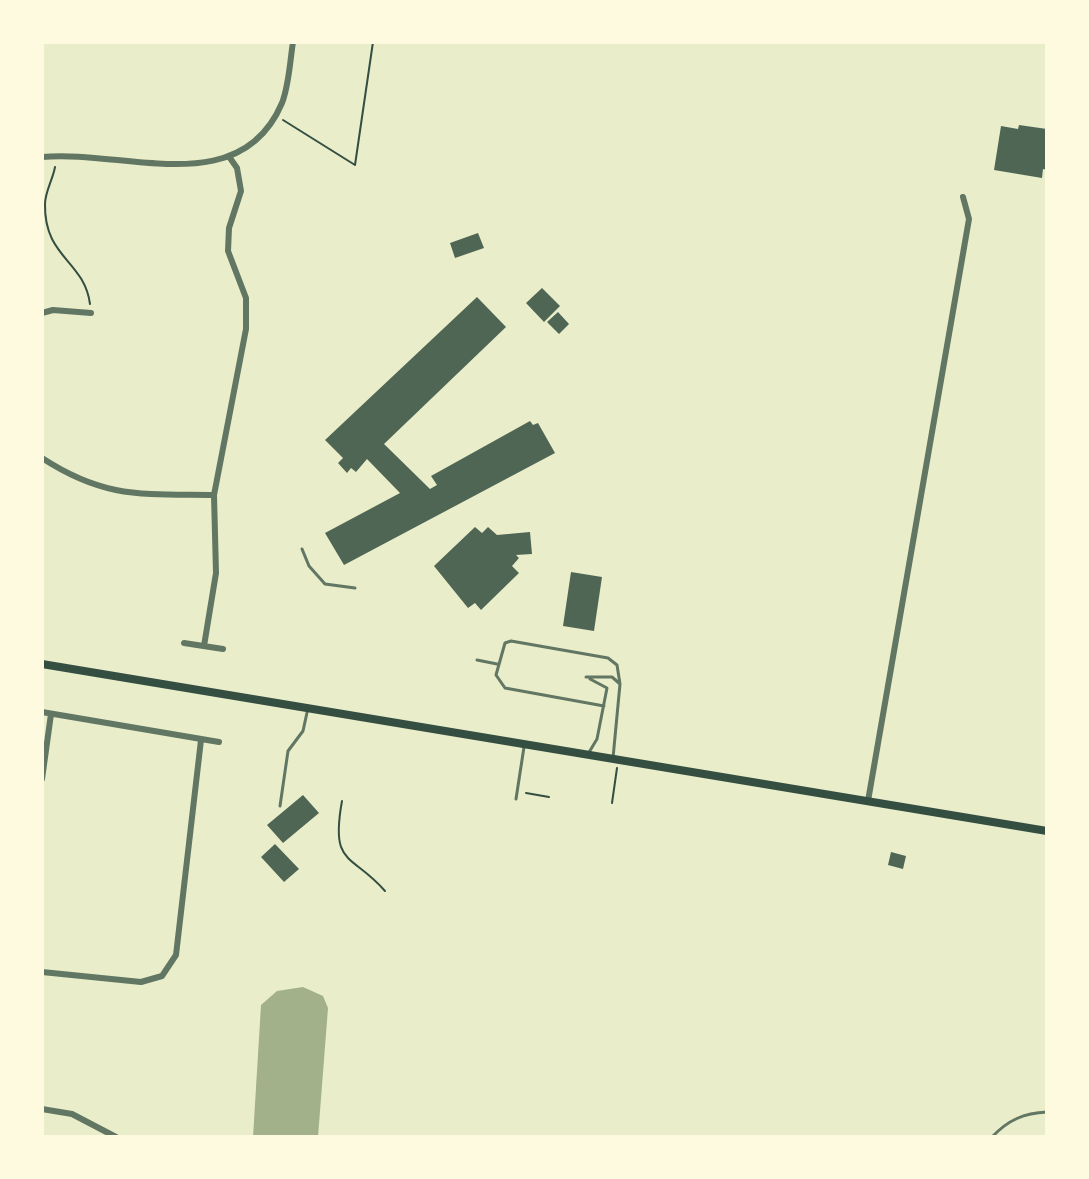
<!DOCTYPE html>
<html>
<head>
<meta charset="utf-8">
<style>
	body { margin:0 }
	#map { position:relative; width:1089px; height:1179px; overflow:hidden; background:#e9edc9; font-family:"PT Sans",sans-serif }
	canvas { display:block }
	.frame { position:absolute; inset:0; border:44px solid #fefae0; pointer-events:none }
</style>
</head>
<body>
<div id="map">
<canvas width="1089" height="1179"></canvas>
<div class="frame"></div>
</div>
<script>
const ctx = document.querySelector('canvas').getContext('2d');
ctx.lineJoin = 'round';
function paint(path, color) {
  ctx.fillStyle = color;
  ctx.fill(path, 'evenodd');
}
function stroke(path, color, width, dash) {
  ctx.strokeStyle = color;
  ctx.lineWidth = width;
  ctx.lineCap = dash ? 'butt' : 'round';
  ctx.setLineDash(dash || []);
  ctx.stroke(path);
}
paint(new Path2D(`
	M303,987l20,9 5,12 -10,129h-65l8,-132 16,-14z`), '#a3b18a');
paint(new Path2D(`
	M1019,125l28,4v41l-4,-1 -1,9 -48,-8 7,-44 17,3z
	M478,233l6,15 -29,10 -5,-15z
	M542,288l18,18 -16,16 -18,-19z
	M477,297l29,30 -122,117 46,45 7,-4 -6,-9 99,-55 3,4 5,-2 17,30 -211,112 -19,-32 75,-40 -33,-34 -11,13 -5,-4 -4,5 -9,-10 5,-5 -18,-18z
	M558,312l11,12 -10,10 -12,-12z
	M475,527l7,6 6,-6 9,8 33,-3 2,22 -16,1 3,3 -7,8 7,7 -38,37 -6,-7 -7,5 -34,-42z
	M571,572l31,5 -8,54 -31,-5z
	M303,795l16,18 -36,30 -16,-18z
	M275,844l24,25 -15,13 -23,-25z
	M891,852l15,4 -3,13 -15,-4z`), '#4f6655');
stroke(new Path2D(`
	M283,120l72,45 18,-123
	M55,167c-2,12 -10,25 -10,37 -1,54 39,56 45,100
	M526,793l23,4
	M342,801c-12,66 10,52 43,90
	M612,803l5,-35`), '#344e41', 2);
stroke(new Path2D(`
	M302,549l7,17 16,18 30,4
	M477,660l20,4
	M586,677h26l8,7 -7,74
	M604,706l-99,-18 -9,-13 9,-32 6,-2 97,17 9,7 3,19
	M588,754l9,-15 10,-51 -17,-9
	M516,799l8,-52
	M280,806l8,-55 15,-20 5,-23
	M992,1137c16,-17 32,-24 55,-25`), '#617663', 3);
stroke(new Path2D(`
	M42,157c81,-8 198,45 240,-54 7,-18 8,-42 11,-61
	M42,313l11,-3 38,3
	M42,458c63,41 100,36 172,37
	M184,643l39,6
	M204,646l12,-73 -2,-78 32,-166v-31l-18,-47 1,-23 12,-37 -4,-23 -7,-10
	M42,712l177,30
	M42,779l9,-65
	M868,801l101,-582 -6,-22
	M42,972l99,10 21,-6 14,-21 25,-215
	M42,1109l30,5 44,23`), '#617663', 6);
stroke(new Path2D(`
	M42,664l1005,167`), '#344e41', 8);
</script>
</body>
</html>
